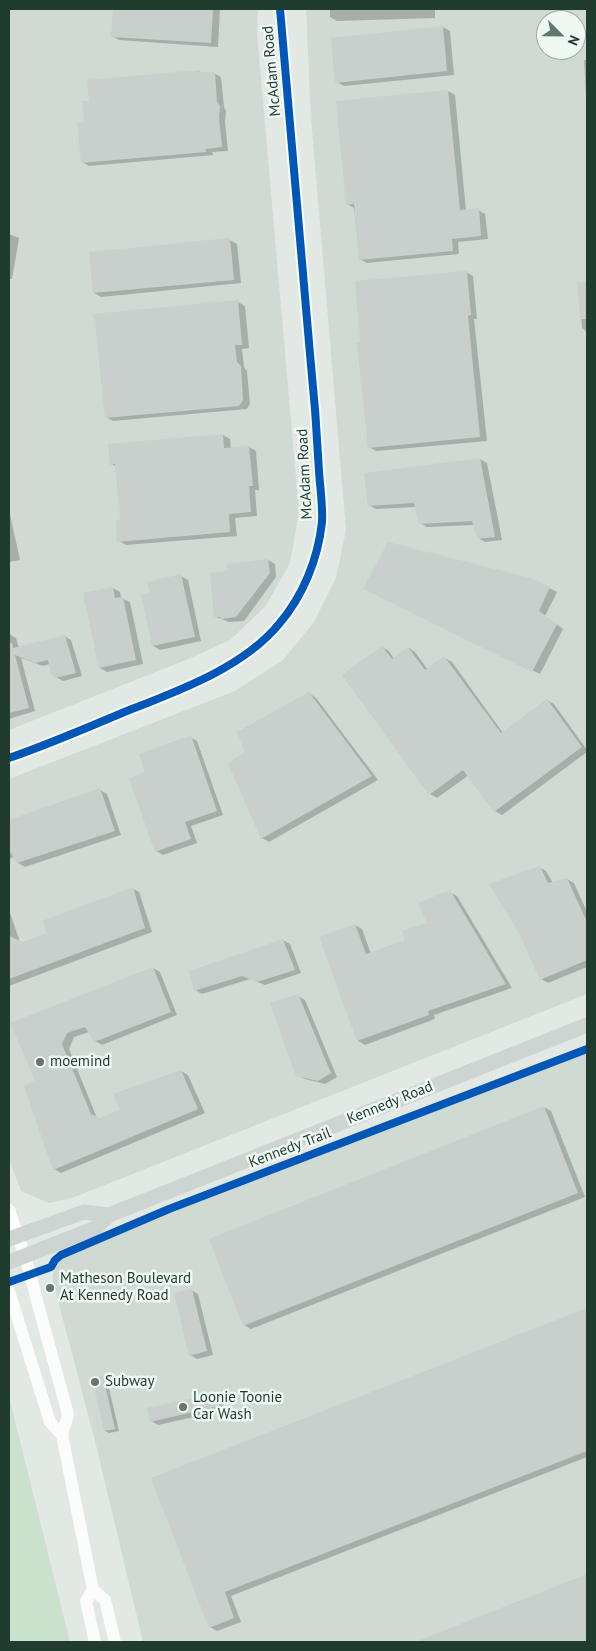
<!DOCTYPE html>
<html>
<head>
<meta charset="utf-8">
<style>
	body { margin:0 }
	#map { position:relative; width:596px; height:1651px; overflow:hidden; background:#e2e8e4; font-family:"PT Sans",sans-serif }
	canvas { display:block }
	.frame { position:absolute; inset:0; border:10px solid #1f3c2f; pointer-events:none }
	.north { position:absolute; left:536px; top:10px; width:50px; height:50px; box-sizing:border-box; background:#eff8f2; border:1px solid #9cada4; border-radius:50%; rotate:113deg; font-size:14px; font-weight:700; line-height:20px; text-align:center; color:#1f3c2f }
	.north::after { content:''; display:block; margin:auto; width:18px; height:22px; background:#63786e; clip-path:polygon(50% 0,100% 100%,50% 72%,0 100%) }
</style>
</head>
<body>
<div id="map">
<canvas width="596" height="1651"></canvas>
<div class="frame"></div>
<div class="north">N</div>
</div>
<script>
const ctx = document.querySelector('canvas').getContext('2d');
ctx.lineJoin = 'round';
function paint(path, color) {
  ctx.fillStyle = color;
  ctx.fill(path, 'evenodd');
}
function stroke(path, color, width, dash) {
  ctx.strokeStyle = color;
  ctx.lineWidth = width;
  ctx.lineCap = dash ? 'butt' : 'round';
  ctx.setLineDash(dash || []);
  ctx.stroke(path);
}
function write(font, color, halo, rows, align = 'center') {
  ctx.font = font + ' "PT Sans",sans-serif';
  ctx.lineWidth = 5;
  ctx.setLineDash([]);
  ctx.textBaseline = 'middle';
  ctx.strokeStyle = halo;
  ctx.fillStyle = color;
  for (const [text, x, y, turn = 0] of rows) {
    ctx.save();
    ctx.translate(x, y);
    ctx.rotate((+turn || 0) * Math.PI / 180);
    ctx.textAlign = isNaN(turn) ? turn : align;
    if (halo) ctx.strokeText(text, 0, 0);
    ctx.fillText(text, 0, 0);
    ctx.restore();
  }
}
paint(new Path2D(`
	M9,9h249l-1,24 42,479 -9,51 -25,44 -35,33 -44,20 -177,70z
	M306,9h281v985l-515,204 -23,5 -28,-12 -12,-32v-380l226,-88 48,-31 31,-38 22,-44 10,-48 -35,-412zM546,20h30v30h-30z
	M587,1052v590h-444l-47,-197 -43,-164v-7l4,-14 6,-4 119,-50z`), '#cfdad3');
paint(new Path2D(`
	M9,1397l61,245h-61z`), '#cae2cc');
paint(new Path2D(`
	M114,9h106l-2,38 -99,-7 -7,-4z
	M330,9h105v9l-98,3 -7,-4z
	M443,27l7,4 4,44 -110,11 -7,-4z
	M584,60h3v37l-1,-1z
	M199,71l3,2h12l7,4 3,30 2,4 -1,11 3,29 -16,1 1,3 -124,11 -7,-4 3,-39z
	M448,91l7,4 11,116 12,-1 7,4 3,25 -30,3 1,12 -92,9 -7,-4 -6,-51 -7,-4z
	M9,234l10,4 -7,41h-3z
	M230,240l7,4 4,39 -140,14 -7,-4z
	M466,272l7,4 4,43h-3l13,122 -111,10 -7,-4z
	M587,283v49l-5,-4 -3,-44z
	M238,302l7,4 4,42 -7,1 2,18 3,4 3,33 -3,5 -134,12 -7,-4z
	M223,435l7,4 1,10 18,-2 7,4 3,39h-4l2,26 -22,2 2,18 -111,9 -7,-4 2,-20 -4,-54 -6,-3z
	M480,459l7,4 15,77 -17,2 -7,-4 -4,-13 -47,2 -7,-4 -4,-16 -40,2 -7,-4z
	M9,510l11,50 -11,2z
	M268,560l7,4 1,13 -32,44 -15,1 -13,-5 13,-45z
	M181,576l7,4 13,61 -41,9 -7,-4 -2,-53z
	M531,579l26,13 -12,24 18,13 -23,45 -169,-82z
	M113,588l7,4 1,6 9,4 13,62 -36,8 -7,-4z
	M9,634l7,4 3,10 45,-12 7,4 11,36 -19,5 -7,-4 -6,-13 -7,2 -22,-8 14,53 -26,8z
	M382,647l7,4 5,8 15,-11 6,4 13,18 17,-12 7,4 51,71 44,-33 7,4 33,46v2l-85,63 -7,-4 -26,-36 -32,23 -7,-4 -87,-119z
	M309,693l7,5 62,82 -109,62 -7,-4 -15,-86z
	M190,737l7,4 26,74 -32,11 6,17 -34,12 -7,-4 -9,-78z
	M100,790l7,4 14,41 -96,32 -7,-4 -4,-6 -5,2v-37z
	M539,867l7,4 7,12 14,-4 7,4 13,29v55l-39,16 -7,-4z
	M132,888l7,4 13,40 -143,54v-76l11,32 3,1 26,-9z
	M450,892l7,4 55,92 -78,27 1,4 -70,26 -7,-4 -37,-103 34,-13 7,4 9,25 36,-13 22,-17z
	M283,940l7,4 11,29 -36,12 -15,-6 -48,15 -7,-4z
	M153,968l7,4 17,43 -75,30 -7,-4 -6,-9 -15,5 -5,12 28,69 3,1 22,-8 59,-40 7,4 17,38 -144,60 -7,-4 -17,-88 -25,-57z
	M298,996l7,4 32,77 -12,7 -20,-5 -8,-4z
	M544,1107l7,4 34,86 -334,132 -7,-4z
	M191,1290l7,4 15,61 -16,4 -7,-4z
	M587,1309v148l-356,139 10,26 -24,9 -7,-4 -57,-148z
	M103,1377l4,3 12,51 -10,2 -4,-2z
	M216,1394l7,4 2,12 -67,15 -7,-4z
	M587,1575v67h-170z`), '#0003');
paint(new Path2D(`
	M113,9h100l-2,34 -100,-6z
	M443,26l4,45 -112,12 -4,-45z
	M199,70v2h16l2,30 3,4 -1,11 3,30 -16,2v3l-125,11 -4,-40 7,-1 -2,-21h7l-2,-21z
	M448,90l12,120 19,-2 2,28 -29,3 1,12 -94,9 -5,-56 -8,1 -10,-104z
	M230,238l4,42 -141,13 -4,-41z
	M467,271l4,44 -3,1 12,121 -112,11 -11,-105h3l-5,-62z
	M577,282h10v37h-7z
	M238,300l4,45h-7l2,17 4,4 2,34 -4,6 -134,12 -11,-104z
	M223,434l1,14 25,-2 4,40h-4l2,26 -22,2 1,18 -113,10 -1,-22h4l-5,-56 -5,1 -2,-21z
	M480,458l15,79 -18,2 -5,-18 -53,3 -5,-21 -46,3 -4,-33z
	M388,542l143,36 19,9 -11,24 18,13 -25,48 -169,-83z
	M268,559l2,14 -34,44 -15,2 -1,-2h-6l-4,-44 18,-2 -1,-7z
	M181,574l14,63 -43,9 -11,-52 9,-2 -3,-10z
	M113,587l2,11 8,-1 13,63 -37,8 -16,-75z
	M65,635l11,38 -21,5 -4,-5 -3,-13 -13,3 -20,-8 14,53 -20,5v-70h3l1,5z
	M382,646l10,13 16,-12 17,23 19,-14 57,77 46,-34 35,48 -88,65 -31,-42 -34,25 -87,-120z
	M309,692l63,84 -111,63 -33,-76 17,-11 -8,-20z
	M191,735l26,76 -32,11 6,17 -36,13 -26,-74 16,-6 -6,-18z
	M100,788l15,43 -98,32 -8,-13v-30z
	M540,866l8,17 19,-5 20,44v38l-47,20 -21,-47 -30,-49z
	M133,887l12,41 -136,51v-43l14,6 24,-9 -5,-12z
	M450,890l56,94 -78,27 1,4 -72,26 -38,-104 36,-13 11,30 39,-14 -3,-9 25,-8 -9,-20z
	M283,939l12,31 -38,12 -15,-6 -48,15 -5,-20z
	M153,967l18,45 -77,30 -9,-15 -18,6 -5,11 29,70 9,4 20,-8 -7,-16 68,-24 17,39 -145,61 -29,-84 11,-6 -25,-57z
	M298,994l33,79 -13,8 -22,-5 -26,-73z
	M544,1106l34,87 -335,133 -34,-87z
	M192,1289l15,62 -18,5 -15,-63z
	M587,1308v143l-362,141 9,26 -25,10 -58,-150z
	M103,1376l12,53 -11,2 -12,-53z
	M216,1393l3,13 -69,16 -3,-14z
	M587,1574v68h-172z`), '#c9cfcc');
stroke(new Path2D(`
	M9,758c38,-13 75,-29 113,-45 53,-21 120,-44 157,-89 24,-28 39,-65 43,-102 1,-16 -2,-35 -3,-51 -2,-39 -5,-78 -9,-117 -9,-115 -19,-230 -30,-345
	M9,1210l16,46 43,159 -6,20 31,155 12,10 10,42
	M9,1291l41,131 12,13
	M93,1590l-7,11 9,41`), '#fbfcfb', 12);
stroke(new Path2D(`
	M9,1239l75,-27 25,3
	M9,1262l87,-34 13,-13 478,-190`), '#ccd5d1', 15);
stroke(new Path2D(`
	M9,758c38,-13 75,-29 113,-45 53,-21 120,-44 157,-89 24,-28 39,-65 43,-102 1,-16 -2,-35 -3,-51 -2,-39 -5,-78 -9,-117 -9,-115 -19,-230 -30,-345
	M9,1282l42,-15 4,-7 6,-5 108,-46 418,-160`), '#0057b8', 8);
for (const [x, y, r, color] of [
	[40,1062,5,"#63786e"],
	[50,1288,5,"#63786e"],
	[95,1382,5,"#63786e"],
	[183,1407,5,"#63786e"]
]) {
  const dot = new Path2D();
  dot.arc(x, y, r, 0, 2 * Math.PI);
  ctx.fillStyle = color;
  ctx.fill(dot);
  stroke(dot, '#eff8f2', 2);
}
write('15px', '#1f3c2f', '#eff8f2', [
	["McAdam Road",272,71,-95],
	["McAdam Road",305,474,-93],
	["Kennedy Road",390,1103,-22],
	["Kennedy Trail",290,1148,-21]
]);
write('15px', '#1f3c2f', '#eff8f2', [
	["moemind",50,1062],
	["Matheson Boulevard",60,1279],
	["At Kennedy Road",60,1296],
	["Subway",105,1382],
	["Loonie Toonie",193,1398],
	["Car Wash",193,1415]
], 'left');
</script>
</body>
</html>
